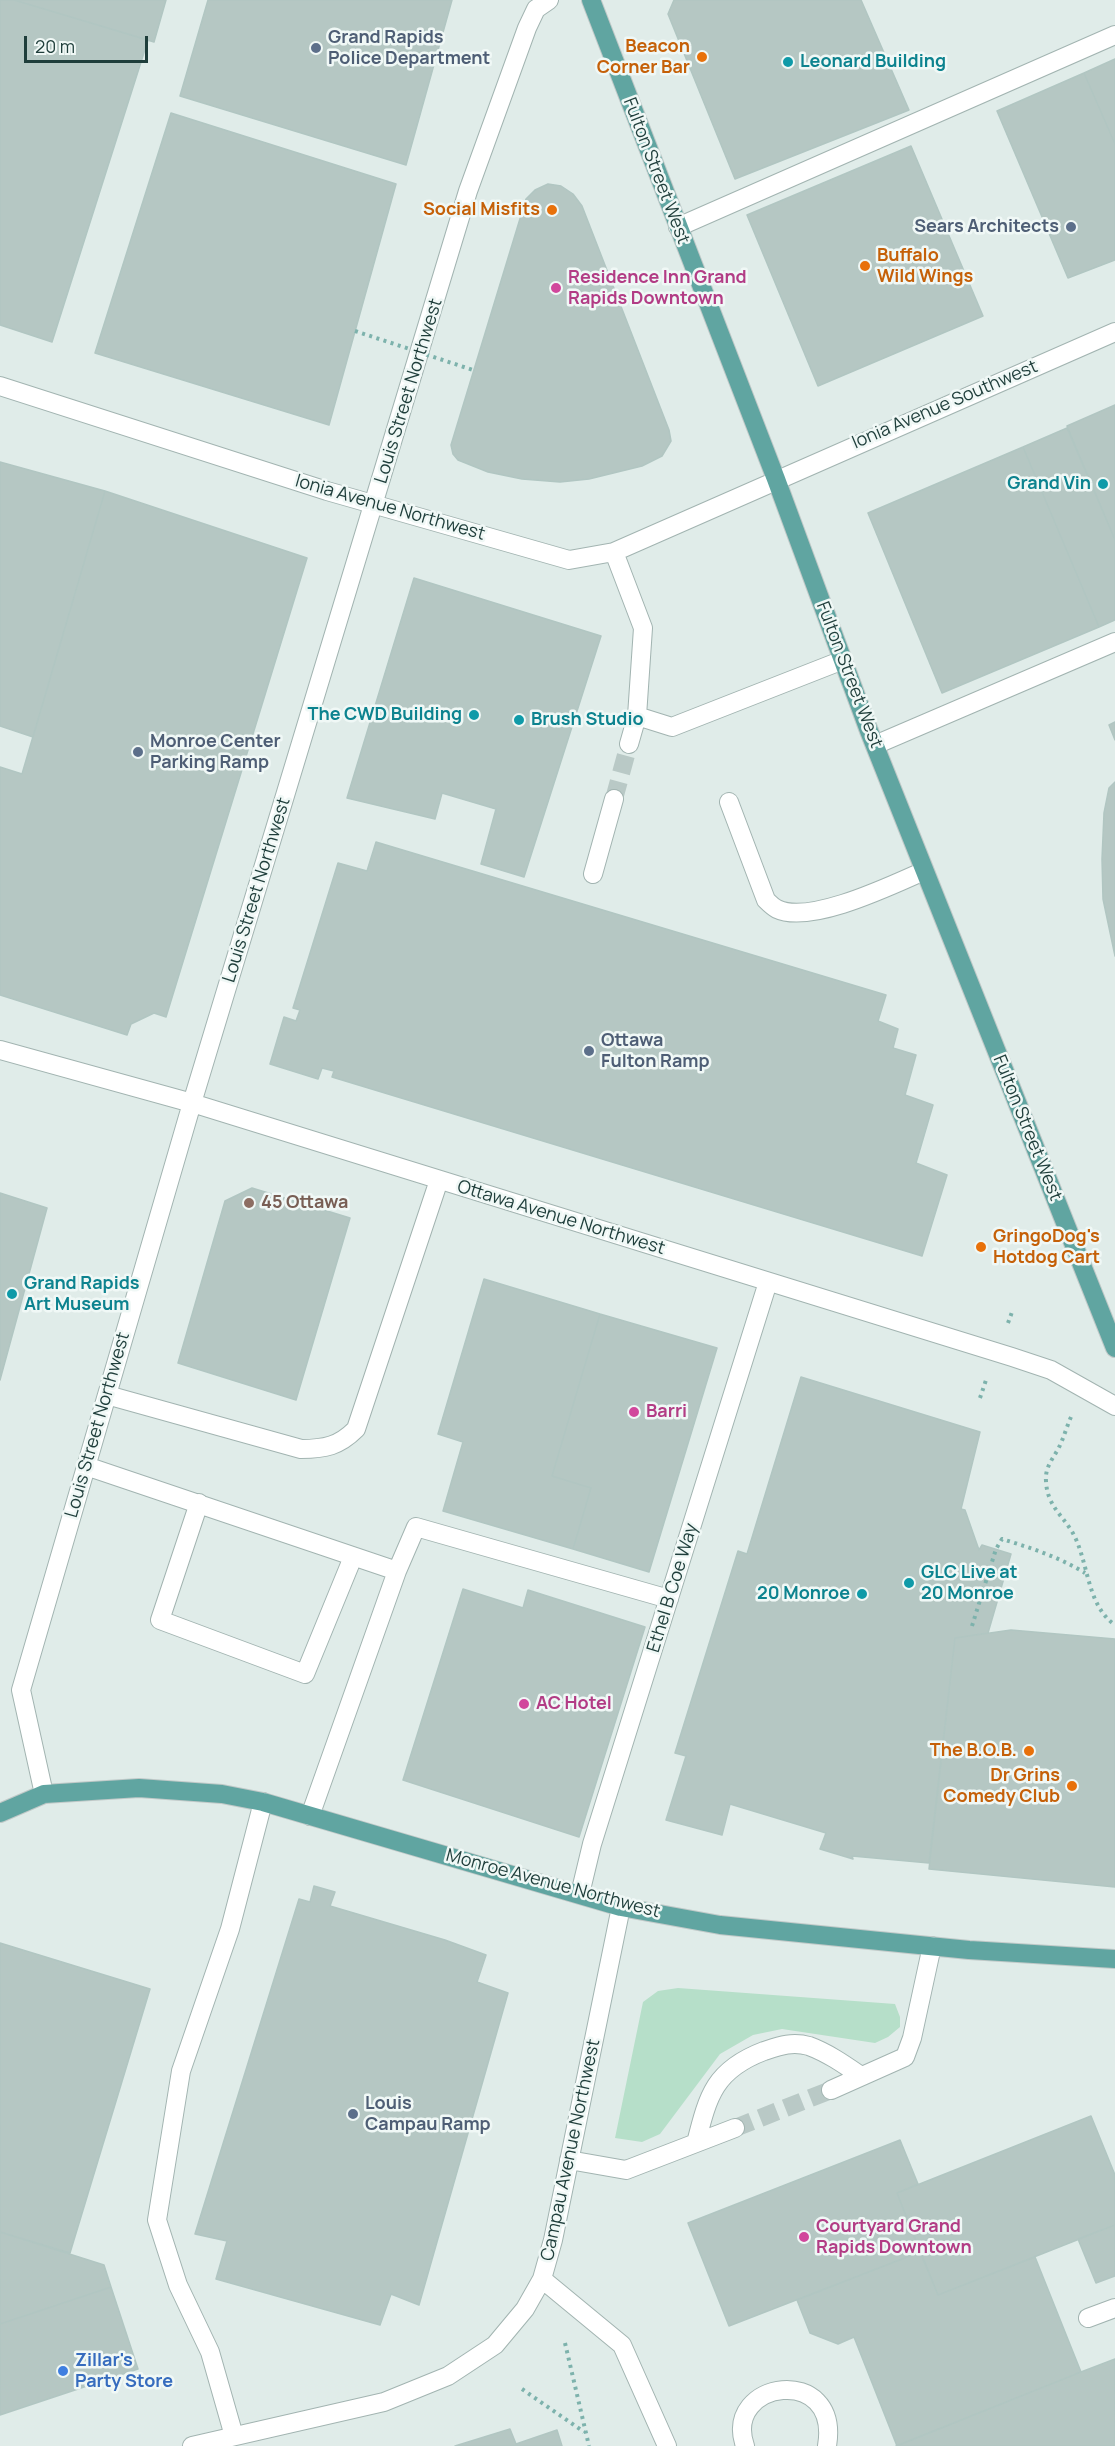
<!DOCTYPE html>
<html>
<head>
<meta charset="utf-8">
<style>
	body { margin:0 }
	#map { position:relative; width:1115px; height:2446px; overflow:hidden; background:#e0ece9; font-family:Manrope,sans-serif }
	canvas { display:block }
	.scale { position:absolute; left:24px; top:36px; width:124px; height:27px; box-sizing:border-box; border:3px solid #1f3e3b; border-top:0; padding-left:8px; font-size:18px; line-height:21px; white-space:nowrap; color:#1f3e3b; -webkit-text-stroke:4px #f0f8f6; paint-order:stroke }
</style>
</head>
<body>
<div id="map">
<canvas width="1115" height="2446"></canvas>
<div class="scale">20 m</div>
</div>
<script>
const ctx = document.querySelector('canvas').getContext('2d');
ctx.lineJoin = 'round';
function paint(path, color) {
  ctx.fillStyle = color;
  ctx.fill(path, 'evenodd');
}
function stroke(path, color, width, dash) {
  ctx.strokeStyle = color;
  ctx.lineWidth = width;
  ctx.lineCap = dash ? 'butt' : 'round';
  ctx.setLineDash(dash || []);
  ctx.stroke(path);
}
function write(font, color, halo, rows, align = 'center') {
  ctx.font = font + ' Manrope,sans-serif';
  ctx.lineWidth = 5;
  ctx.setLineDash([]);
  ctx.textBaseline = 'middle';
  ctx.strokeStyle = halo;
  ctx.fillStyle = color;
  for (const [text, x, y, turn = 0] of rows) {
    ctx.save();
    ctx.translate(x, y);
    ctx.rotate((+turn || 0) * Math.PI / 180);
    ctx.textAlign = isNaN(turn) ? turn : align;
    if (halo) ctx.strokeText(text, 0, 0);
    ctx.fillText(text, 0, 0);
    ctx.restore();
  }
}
paint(new Path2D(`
	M678,1988l217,16 5,13v10l-12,10 -13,6 -93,-14 -29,6 -33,19 -60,80 -18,8 -27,-4 28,-136 15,-11z`), '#b6dfc9');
const building = new Path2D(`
	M0,0h14l134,40 -96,302 -52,-17z
	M14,0h152l-12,42z
	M208,0h244l-46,165 -226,-69z
	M674,0h187l48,110 -174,69 -67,-165z
	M1115,59v85l-31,-71z
	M1084,73l31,71v116l-47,18 -71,-167z
	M171,113l225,71 -67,241 -234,-72z
	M911,146l72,170 -165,70 -71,-171z
	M548,184l13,2 12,8 9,12 87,224 2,11 -9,15 -20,10 -53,13 -29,3 -38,-3 -34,-7 -30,-12 -5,-6 -2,-9 75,-246 9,-9z
	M1115,405v135l-48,-114z
	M1067,428l48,112v80l-16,7 -76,-180z
	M1023,447l76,180 -157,66 -74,-180z
	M0,462l105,29 -72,246 -33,-11z
	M105,491l202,67 -141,459 -12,-4 -23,11 -4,11 -127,-40v-228l22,7z
	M414,578l187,58 -77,241 -43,-13 15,-55 -54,-16 -7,26 -88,-21z
	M1115,722v18l-6,-15z
	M1115,782v174l-12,-57 -1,-40 2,-46 5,-25z
	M376,842l510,153 -8,26 20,8 -5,19 23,7 -11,40 28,10 -17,58 31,12 -25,81 -590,-179 2,-6 -12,-3 -4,11 -48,-15 14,-47 12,4 4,-11 -7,-2 45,-145 29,8z
	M252,1188l98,30 -54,182 -118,-37 47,-162z
	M0,1193l47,15 -47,172z
	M484,1279l116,35 -48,162 39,12 -18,61 -130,-38 20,-69 -25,-8z
	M600,1314l117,34 -68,224 -76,-23 18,-61 -39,-12z
	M801,1377l179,55 -19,77 4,1 14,40 3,-5 29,9 -23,79 -33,5 -26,225 -77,-7 1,3 -33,-10 6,-16 -96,-29 -8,31 -56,-15 20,-64 -11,-3 63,-202 9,3z
	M463,1589l60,19 5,-18 117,37 -66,210 -176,-57z
	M1011,1630l104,9v248l-186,-18 26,-231z
	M314,1886l21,6 -5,14 115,34 41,15 -9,27 31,11 -89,312 -28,-11 -11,31 -164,-46 11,-38 -32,-7 104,-335 11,3z
	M0,1943l150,46 -80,264 -70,-21z
	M1091,2116l24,59v50l-177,70 -41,-102z
	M900,2140l18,44 -21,9 23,59 -191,74 -41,-103z
	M1115,2225v51l-19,7 -18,-44z
	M0,2232l104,33 7,22 -111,37z
	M920,2252l18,43 97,-38 46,115 -184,74 -43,-109 -16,7 -28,-11 -13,-33z
	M111,2287l27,82 -138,46v-91z
	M1115,2359v87h-219l185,-74z
	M510,2429l6,15 41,-14 5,16h-107z`);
paint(building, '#b5c7c3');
stroke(building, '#b1c6c2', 1.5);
stroke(new Path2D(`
	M614,799l15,-55
	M735,2128l96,-38`), '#b9c9c6', 18, [18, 9]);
const minor = new Path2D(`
	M678,227l437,-192
	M0,386l327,105 242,69 45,-8 501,-220
	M614,552l29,76 -6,88 35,11 171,-67
	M629,744l8,-28
	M875,745l240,-103
	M729,802l37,98c3,3 7,7 11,9 33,16 115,-24 147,-38
	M593,874l21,-75
	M0,1050l192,53 820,254 39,13 64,36
	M107,1395l194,54c24,0 38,-3 55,-20l83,-249
	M86,1466l311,105
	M199,1503l-39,117 145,54 48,-117
	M44,1794l-23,-104 171,-587 276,-912 59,-163 9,-19 13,-9
	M310,1816l87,-245 19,-44 253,72
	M580,1894l12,-50 176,-562
	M831,2090l74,-33 7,-19 20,-92
	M696,2143c12,-47 18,-73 68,-92 15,-5 28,-10 45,-5 19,7 36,19 52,30
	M569,2160l57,10 109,-42
	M542,2279l80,66 45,101
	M1088,2318l27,-10
	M234,2436l-24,-84 -32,-67 -21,-65 24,-149 49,-142 33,-127
	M192,2446l192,-44 64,-26 47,-31 30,-36 17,-30 11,-39 68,-333
	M745,2446c-23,-66 96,-83 82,0`);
const major = new Path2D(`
	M591,0l185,479 93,252 246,617
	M0,1813l44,-19 95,-6 83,6 41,8 358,105 99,18 249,25 146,9`);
stroke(minor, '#a2b4b1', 20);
stroke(major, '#c0c9c8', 20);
stroke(new Path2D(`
	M1008,1323l4,-11
	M980,1398l6,-18
	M1071,1417c-5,11 -8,24 -14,34 -6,10 -12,18 -11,30 1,23 14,32 25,49 18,28 14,74 44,95
	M972,1626l24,-77 6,-10c29,9 57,18 83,34
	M565,2343l24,103
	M522,2389l62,43`), '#7db2ac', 4, [3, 4.5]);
stroke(minor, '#fff', 18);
stroke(major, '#60a5a1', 18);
stroke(new Path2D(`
	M355,331l118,39`), '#7db2ac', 4, [3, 4.5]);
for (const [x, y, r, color] of [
	[316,48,6,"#5c6f8a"],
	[702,57,6,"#e8710a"],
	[788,62,6,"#0f9aa8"],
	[552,210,6,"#e8710a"],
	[1071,227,6,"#5c6f8a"],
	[865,266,6,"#e8710a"],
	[556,288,6,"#d1479c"],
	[1103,484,6,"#0f9aa8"],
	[474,715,6,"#0f9aa8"],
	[519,720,6,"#0f9aa8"],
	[138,752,6,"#5c6f8a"],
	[589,1051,6,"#5c6f8a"],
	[249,1203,6,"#8d6e63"],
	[981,1247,6,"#e8710a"],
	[12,1294,6,"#0f9aa8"],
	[634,1412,6,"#d1479c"],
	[909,1583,6,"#0f9aa8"],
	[862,1594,6,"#0f9aa8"],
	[524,1704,6,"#d1479c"],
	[1029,1751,6,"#e8710a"],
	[1072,1786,6,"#e8710a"],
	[353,2114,6,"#5c6f8a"],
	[804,2237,6,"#d1479c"],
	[63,2371,6,"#3f7fe0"]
]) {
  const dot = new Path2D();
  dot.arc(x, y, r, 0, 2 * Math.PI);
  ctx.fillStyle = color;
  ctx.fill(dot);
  stroke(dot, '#f0f8f6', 2);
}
write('bold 18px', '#4e5e75', '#f0f8f6', [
	["Grand Rapids",328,38],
	["Police Department",328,59],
	["Sears Architects",1059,227,"right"],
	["Monroe Center",150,742],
	["Parking Ramp",150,763],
	["Ottawa",601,1041],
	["Fulton Ramp",601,1062],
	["Louis",365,2104],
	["Campau Ramp",365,2125]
], 'left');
write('bold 18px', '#c56008', '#f0f8f6', [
	["Beacon",690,47],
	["Corner Bar",690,68],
	["Social Misfits",540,210],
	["Buffalo",877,256,"left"],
	["Wild Wings",877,277,"left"],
	["GringoDog's",993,1237,"left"],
	["Hotdog Cart",993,1258,"left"],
	["The B.O.B.",1017,1751],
	["Dr Grins",1060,1776],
	["Comedy Club",1060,1797]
], 'right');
write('bold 18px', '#0d838f', '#f0f8f6', [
	["Leonard Building",800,62],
	["Grand Vin",1091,484,"right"],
	["The CWD Building",462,715,"right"],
	["Brush Studio",531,720],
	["Grand Rapids",24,1284],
	["Art Museum",24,1305],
	["GLC Live at",921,1573],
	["20 Monroe",921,1594],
	["20 Monroe",850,1594,"right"]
], 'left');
write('18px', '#1f3e3b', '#f0f8f6', [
	["Fulton Street West",656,171,69],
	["Louis Street Northwest",409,391,-73],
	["Ionia Avenue Southwest",945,405,-23],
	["Ionia Avenue Northwest",390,508,16],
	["Fulton Street West",849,675,69],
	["Louis Street Northwest",257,890,-73],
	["Fulton Street West",1027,1128,68],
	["Ottawa Avenue Northwest",561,1218,17],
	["Louis Street Northwest",98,1425,-74],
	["Ethel B Coe Way",673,1588,-73],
	["Monroe Avenue Northwest",553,1884,15],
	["Campau Avenue Northwest",571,2150,-78]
]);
write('bold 18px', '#b23c85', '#f0f8f6', [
	["Residence Inn Grand",568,278],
	["Rapids Downtown",568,299],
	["Barri",646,1412],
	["AC Hotel",536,1704],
	["Courtyard Grand",816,2227],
	["Rapids Downtown",816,2248]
], 'left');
write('bold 18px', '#785e54', '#f0f8f6', [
	["45 Ottawa",261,1203]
], 'left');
write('bold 18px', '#366cbe', '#f0f8f6', [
	["Zillar's",75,2361],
	["Party Store",75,2382]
], 'left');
</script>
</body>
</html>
